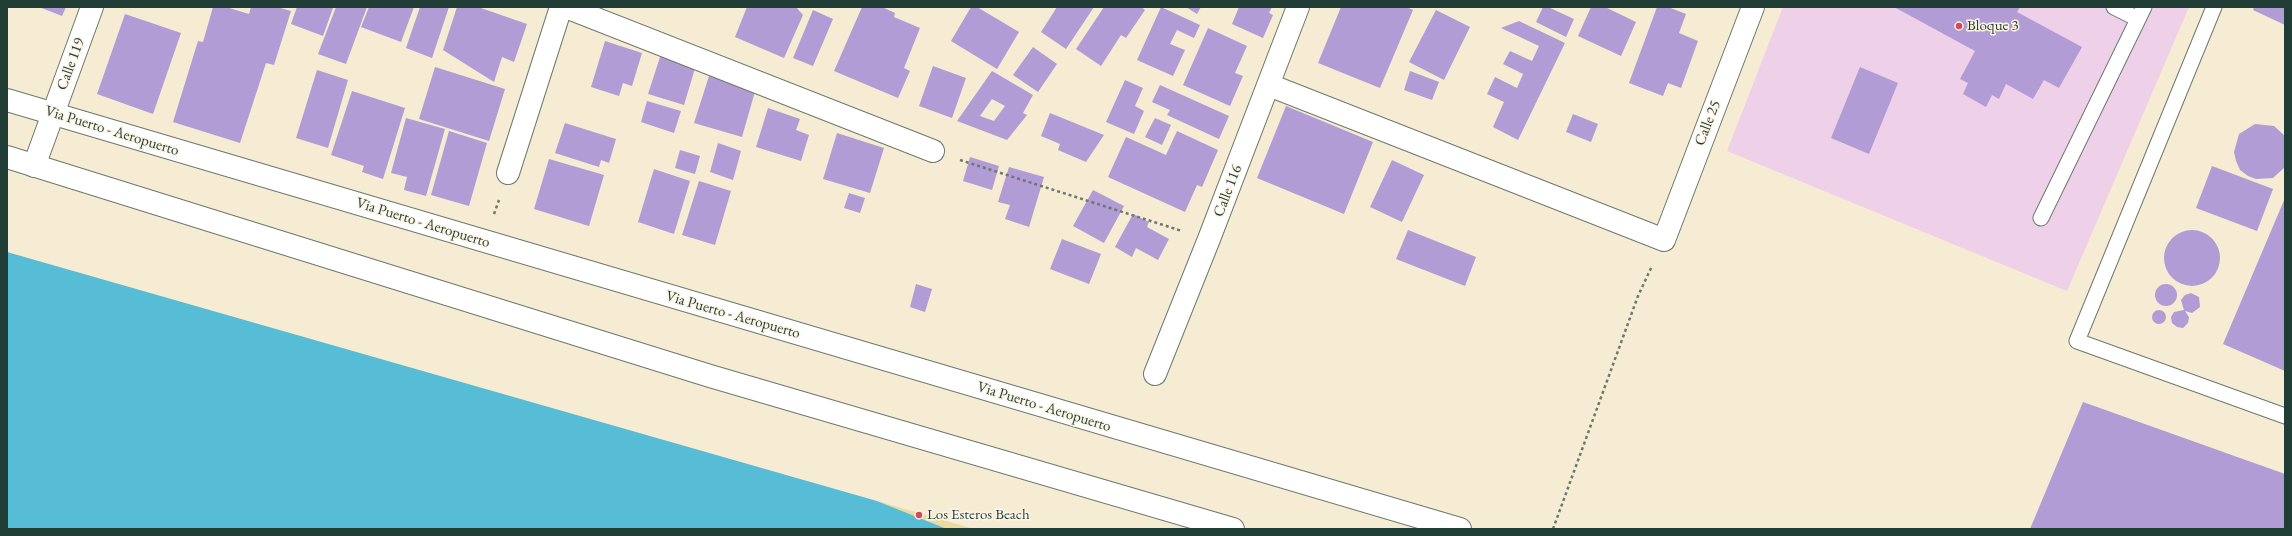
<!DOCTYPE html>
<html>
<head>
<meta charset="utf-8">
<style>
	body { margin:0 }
	#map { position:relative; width:2292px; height:536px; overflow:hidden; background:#f6ebd3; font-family:"EB Garamond",serif }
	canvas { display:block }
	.frame { position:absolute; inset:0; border:8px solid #1f3d34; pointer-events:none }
</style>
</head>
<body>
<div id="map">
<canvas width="2292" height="536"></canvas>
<div class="frame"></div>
</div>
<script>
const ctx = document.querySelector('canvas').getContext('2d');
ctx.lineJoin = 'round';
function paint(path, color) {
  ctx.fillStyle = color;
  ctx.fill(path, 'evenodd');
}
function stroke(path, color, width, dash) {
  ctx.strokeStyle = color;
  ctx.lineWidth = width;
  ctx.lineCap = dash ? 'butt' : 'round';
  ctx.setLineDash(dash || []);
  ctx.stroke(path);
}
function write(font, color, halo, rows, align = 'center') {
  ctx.font = font + ' "EB Garamond",serif';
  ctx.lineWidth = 3;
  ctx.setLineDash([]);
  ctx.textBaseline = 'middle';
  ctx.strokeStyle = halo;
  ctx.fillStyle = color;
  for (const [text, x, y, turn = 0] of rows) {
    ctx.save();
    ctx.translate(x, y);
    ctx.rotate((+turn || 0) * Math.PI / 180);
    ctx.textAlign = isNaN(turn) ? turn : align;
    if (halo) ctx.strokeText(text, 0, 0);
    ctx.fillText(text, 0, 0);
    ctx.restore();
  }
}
paint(new Path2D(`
	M1783,7h406l-122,284 -340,-140z`), '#eed0e8');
paint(new Path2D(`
	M877,501l97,28h-27z`), '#eeda9e');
paint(new Path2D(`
	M7,252l870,249 70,28h-940z`), '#57bcd5');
paint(new Path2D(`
	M39,7h27l-4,9z
	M213,7h13l23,7 2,-7h26l14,4 -17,54 -8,-2 -26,80 -67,-21 25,-81 5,1z
	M297,7l36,1 -10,28 -32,-12z
	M336,7h31l-21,57 -28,-10z
	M369,7h45l-13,35 -40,-15z
	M420,7h29l-17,51 -26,-10z
	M457,7h21l49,17 -13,38 -12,-5 -8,25 -51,-32z
	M747,7h49l7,8 -19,43 -49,-21z
	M862,7h20l13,6 -1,4 26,11 -16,40 6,3 -12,27 -64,-27z
	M971,7h6l42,25 -22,37 -46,-28z
	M1057,7h37l-28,42 -25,-17z
	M1104,7h37l4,3 -19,28 -5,-3 -20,31 -25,-17z
	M1161,7l39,18 -6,13 -17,-8 -7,14 15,6 -12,26 -36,-16z
	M1186,7h15l-4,7z
	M1239,7h33l-3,6 4,2 -10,23 -31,-14z
	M1341,7h65l7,3 -33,78 -62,-25z
	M1543,7h5l26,12 -8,18 -30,-15z
	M1591,7h14l31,15 -15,34 -43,-20z
	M1657,7h11l18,7 -7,19 19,8 -17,47 -13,-5 -5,13 -34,-13z
	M1894,7h126l-3,5 65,35 -23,41 -15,-8 -11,19 -27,-15 -7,15 -7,-4 -6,12 -23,-13 5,-11 -8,-4 15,-28z
	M2254,7h31v18l-32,-15z
	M813,10l20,9 -20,47 -20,-8z
	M1436,10l34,17 -26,53 -35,-18z
	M125,14l56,19 -28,81 -56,-20z
	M1519,21l46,22 -47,97 -25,-13 11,-25 -17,-8 8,-17 22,11 6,-14 -20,-10 7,-13 22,10 7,-15 -38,-18z
	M1208,28l39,18 -12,27 8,3 -13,30 -47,-21z
	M605,41l37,12 -10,33 -9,-3 -4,13 -28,-9z
	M1033,47l24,17 -19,28 -25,-17z
	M661,54l35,11 -12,40 -36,-11z
	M933,66l33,12 -14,40 -33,-12z
	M435,67l70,22 -16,52 -70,-22z
	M1860,67l38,16 -29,71 -38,-16z
	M317,70l31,10 -20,68 -32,-10z
	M992,71l41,24 -10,18 4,2 -20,25 -50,-19zM992,99l13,7 -11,15 -14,-5z
	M1410,71l29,11 -7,18 -28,-10z
	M710,73l46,15 -14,49 -48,-14z
	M1125,80l18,8 -8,18 9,5 -10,23 -28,-12z
	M1160,85l69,31 -10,23 -52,-24 3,-5 -18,-8z
	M352,91l53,17 -22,71 -21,-7 2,-6 -33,-11z
	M647,101l34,10 -7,22 -33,-11z
	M1286,106l87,36 -29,72 -87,-36z
	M768,108l32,11 -4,11 13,5 -8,26 -45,-14z
	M1050,113l54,22 -18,27 -28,-12 2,-6 -19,-8z
	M1573,114l25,10 -7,18 -25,-10z
	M406,118l39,11 -19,67 -22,-6 3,-13 -16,-4z
	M1155,118l16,7 -9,20 -17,-8z
	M565,123l51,16 -7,24 -8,-3 -2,7 -44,-14z
	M2255,124l19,2 11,10v31l-12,11 -17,1 -8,-3 -8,-6 -4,-9 -2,-9 5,-18z
	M449,131l38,12 -18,63 -38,-11z
	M1177,131l41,19 -16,37 -5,-2 -12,27 -77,-35 18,-40 40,18z
	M837,133l47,15 -14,45 -47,-14z
	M718,143l23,8 -8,29 -23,-8z
	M680,150l20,6 -5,18 -20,-6z
	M970,157l29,9 -7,24 -29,-9z
	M549,159l55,16 -15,51 -55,-17z
	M1392,160l32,15 -22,47 -32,-15z
	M2212,166l61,23 -16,42 -61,-23z
	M1009,167l35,10 -15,50 -24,-8 5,-14 -12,-3z
	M654,169l36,12 -16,53 -36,-12z
	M699,181l32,10 -16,54 -33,-10z
	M1093,190l31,16 -20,37 -31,-17z
	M849,193l16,5 -5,15 -16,-5z
	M2285,198v173l-62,-27z
	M1133,214l16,8 -2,5 22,12 -11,21 -22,-12 -4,9 -17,-10z
	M2164 258a28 28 0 1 1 56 0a28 28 0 1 1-56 0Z
	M1408,230l68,27 -11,29 -69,-27z
	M1062,239l39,15 -12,30 -39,-15z
	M916,284l16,5 -7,23 -15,-5z
	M2155 295a11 11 0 1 1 22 0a11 11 0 1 1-22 0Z
	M2191,293l8,4 1,10 -8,6 -7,-2 4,6 -1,6 -5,5 -6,-1 -5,-4 -1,-6 3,-5 10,-2 -3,-10 4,-5z
	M2152 317a7 7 0 1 1 14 0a7 7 0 1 1-14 0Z
	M2083,402l202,72v55h-255z`), '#b19cd5');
const lane = new Path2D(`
	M2114,7l24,12
	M2214,7l-137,334 208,75
	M2041,218l103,-211`);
const street = new Path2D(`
	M566,7l367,144
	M1269,85l395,155 89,-233
	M34,166l58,-159
	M508,173l53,-166
	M1155,374l54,-135 89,-232`);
const primary = new Path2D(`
	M7,100l1453,429
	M7,157l703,219 523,153`);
stroke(lane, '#6a7a6c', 17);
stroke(street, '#6a7a6c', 24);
stroke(primary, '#6a7a6c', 24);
stroke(new Path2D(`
	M960,160l222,71
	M494,214l5,-14
	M1553,529l85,-233 14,-30`), '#6a7a6c', 2.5, [3, 3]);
stroke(lane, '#fff', 15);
stroke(street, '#fff', 22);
stroke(primary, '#fff', 22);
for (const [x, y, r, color] of [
	[1959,26,4,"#d1495b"],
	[919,515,4,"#d1495b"]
]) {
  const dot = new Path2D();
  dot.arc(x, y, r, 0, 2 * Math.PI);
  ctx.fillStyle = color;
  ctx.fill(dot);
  stroke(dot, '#fcf5e5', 1.5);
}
write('15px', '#1f3d34', '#fcf5e5', [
	["Bloque 3",1967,26],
	["Los Esteros Beach",927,515]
], 'left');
write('15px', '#1f3d34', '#fcf5e5', [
	["Calle 119",71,64,-70],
	["Calle 25",1708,123,-69],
	["Via Puerto - Aeropuerto",112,131,17],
	["Calle 116",1228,191,-69],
	["Via Puerto - Aeropuerto",423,223,17],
	["Via Puerto - Aeropuerto",733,315,16],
	["Via Puerto - Aeropuerto",1044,407,17]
]);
</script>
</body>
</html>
